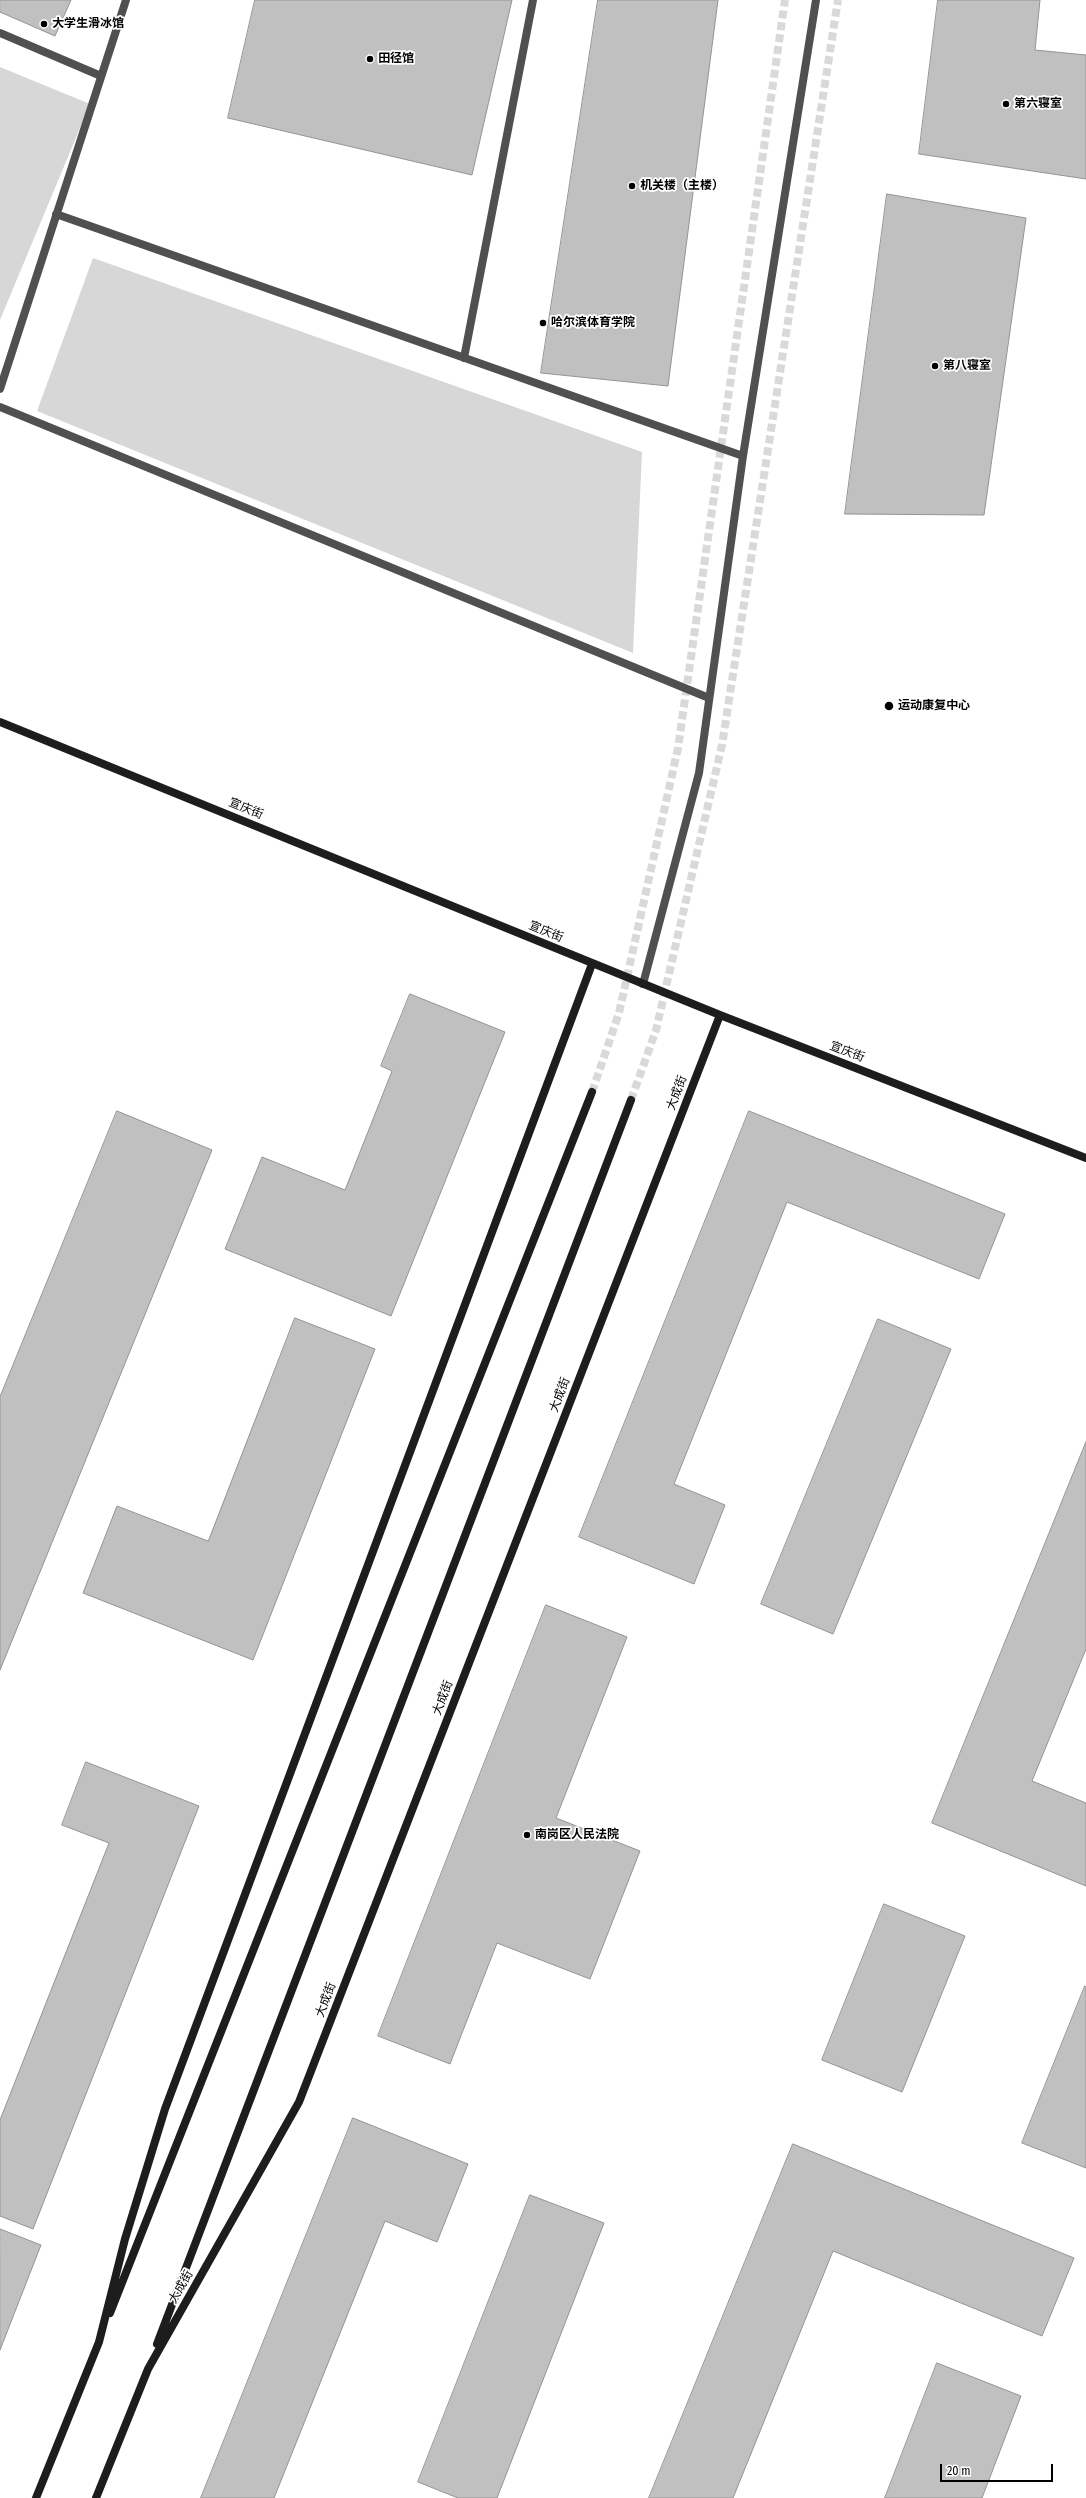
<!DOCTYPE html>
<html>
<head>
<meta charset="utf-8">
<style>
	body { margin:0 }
	#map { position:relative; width:1086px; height:2498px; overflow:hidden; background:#fff; font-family:"Fira Sans Condensed",sans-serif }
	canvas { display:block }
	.scale { position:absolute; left:940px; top:2464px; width:113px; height:18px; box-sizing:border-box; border:2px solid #000; border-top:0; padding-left:5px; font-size:12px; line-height:14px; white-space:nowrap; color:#000; -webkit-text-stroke:3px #fff; paint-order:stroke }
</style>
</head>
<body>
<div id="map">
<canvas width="1086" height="2498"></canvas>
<div class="scale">20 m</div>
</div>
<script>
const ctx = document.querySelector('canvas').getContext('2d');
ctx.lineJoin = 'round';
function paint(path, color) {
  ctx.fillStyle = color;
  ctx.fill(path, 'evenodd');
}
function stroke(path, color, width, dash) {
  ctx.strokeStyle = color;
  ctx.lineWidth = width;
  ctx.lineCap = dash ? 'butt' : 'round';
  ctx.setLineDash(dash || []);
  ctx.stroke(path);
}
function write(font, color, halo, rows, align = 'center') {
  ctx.font = font + ' "Fira Sans Condensed","Noto Sans SC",sans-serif';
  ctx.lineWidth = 3.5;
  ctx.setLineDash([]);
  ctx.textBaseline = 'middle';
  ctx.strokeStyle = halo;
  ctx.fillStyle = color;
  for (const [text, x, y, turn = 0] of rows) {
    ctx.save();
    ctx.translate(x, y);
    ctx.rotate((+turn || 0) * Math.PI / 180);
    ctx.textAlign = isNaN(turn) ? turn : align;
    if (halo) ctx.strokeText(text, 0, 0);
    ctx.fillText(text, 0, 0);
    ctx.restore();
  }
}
paint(new Path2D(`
	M0,67l90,37 -90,216z
	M93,258l549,194 -9,201 -596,-242z`), '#d7d7d7');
const building = new Path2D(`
	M0,0h71l-16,36 -55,-24z
	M255,0h257l-40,175 -244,-57z
	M598,0h120l-50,386 -127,-13z
	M938,0h102l-5,50 51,5v124l-167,-25z
	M887,194l139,24 -42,297 -139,-1z
	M410,994l95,38 -114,284 -166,-67 37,-92 83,33 47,-119 -11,-5z
	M117,1111l95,39 -212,520v-273z
	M749,1111l256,103 -26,65 -192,-77 -113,282 51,21 -31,79 -115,-47z
	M295,1318l80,31 -122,311 -170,-67 34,-87 91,35z
	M878,1319l73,30 -118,285 -72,-30z
	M1086,1442v207l-54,132 54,22v83l-154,-63z
	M546,1605l81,32 -71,181 84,33 -50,128 -93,-36 -47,121 -72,-28z
	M86,1762l113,44 -166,423 -33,-13v-96l109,-277 -47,-18z
	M884,1904l81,32 -63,156 -80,-32z
	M1085,1986l1,1v181l-64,-25z
	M353,2118l115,46 -31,78 -52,-21 -111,277h-73z
	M793,2144l281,114 -32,78 -209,-85 -100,247h-84z
	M530,2195l74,28 -107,275h-39l-40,-16z
	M0,2229l41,16 -41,105z
	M937,2363l84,33 -39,102h-97z`);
paint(building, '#c0c0c0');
stroke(building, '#949494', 1);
stroke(new Path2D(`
	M592,1092l27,-79 59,-265 107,-748
	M631,1100l25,-70 66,-285 116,-745`), '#d9d9d9', 8, [8, 4]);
stroke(new Path2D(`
	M0,33l101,43
	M56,214l687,242
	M464,358l69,-358
	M0,389l126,-389
	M0,407l709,291
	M643,984l56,-211 44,-317 73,-456`), '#505050', 8);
stroke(new Path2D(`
	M0,722l720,293 366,143
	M110,2313l482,-1221
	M157,2344l474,-1244
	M36,2498l63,-156 26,-103 40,-130 427,-1145
	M96,2498l52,-129 151,-267 421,-1087`), '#1d1d1d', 8);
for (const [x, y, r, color] of [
	[44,24,4,"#000"],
	[370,59,4,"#000"],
	[1006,104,4,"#000"],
	[632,186,4,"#000"],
	[543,323,4,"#000"],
	[935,366,4,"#000"],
	[889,706,5,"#000"],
	[527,1835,4,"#000"]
]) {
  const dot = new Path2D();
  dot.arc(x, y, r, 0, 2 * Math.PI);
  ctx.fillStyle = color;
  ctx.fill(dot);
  stroke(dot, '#fff', 1.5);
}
write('bold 12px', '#000', '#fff', [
	["大学生滑冰馆",52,24],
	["田径馆",378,59],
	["第六寝室",1014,104],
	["机关楼（主楼）",640,186],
	["哈尔滨体育学院",551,323],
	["第八寝室",943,366],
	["运动康复中心",898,706],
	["南岗区人民法院",535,1835]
], 'left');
write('12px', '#000', '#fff', [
	["宣庆街",246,809,22],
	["宣庆街",546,932,22],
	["宣庆街",847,1052,21],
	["大成街",677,1093,-69],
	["大成街",560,1395,-69],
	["大成街",443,1698,-69],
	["大成街",326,2000,-69],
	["大成街",181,2287,-60]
]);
</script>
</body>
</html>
